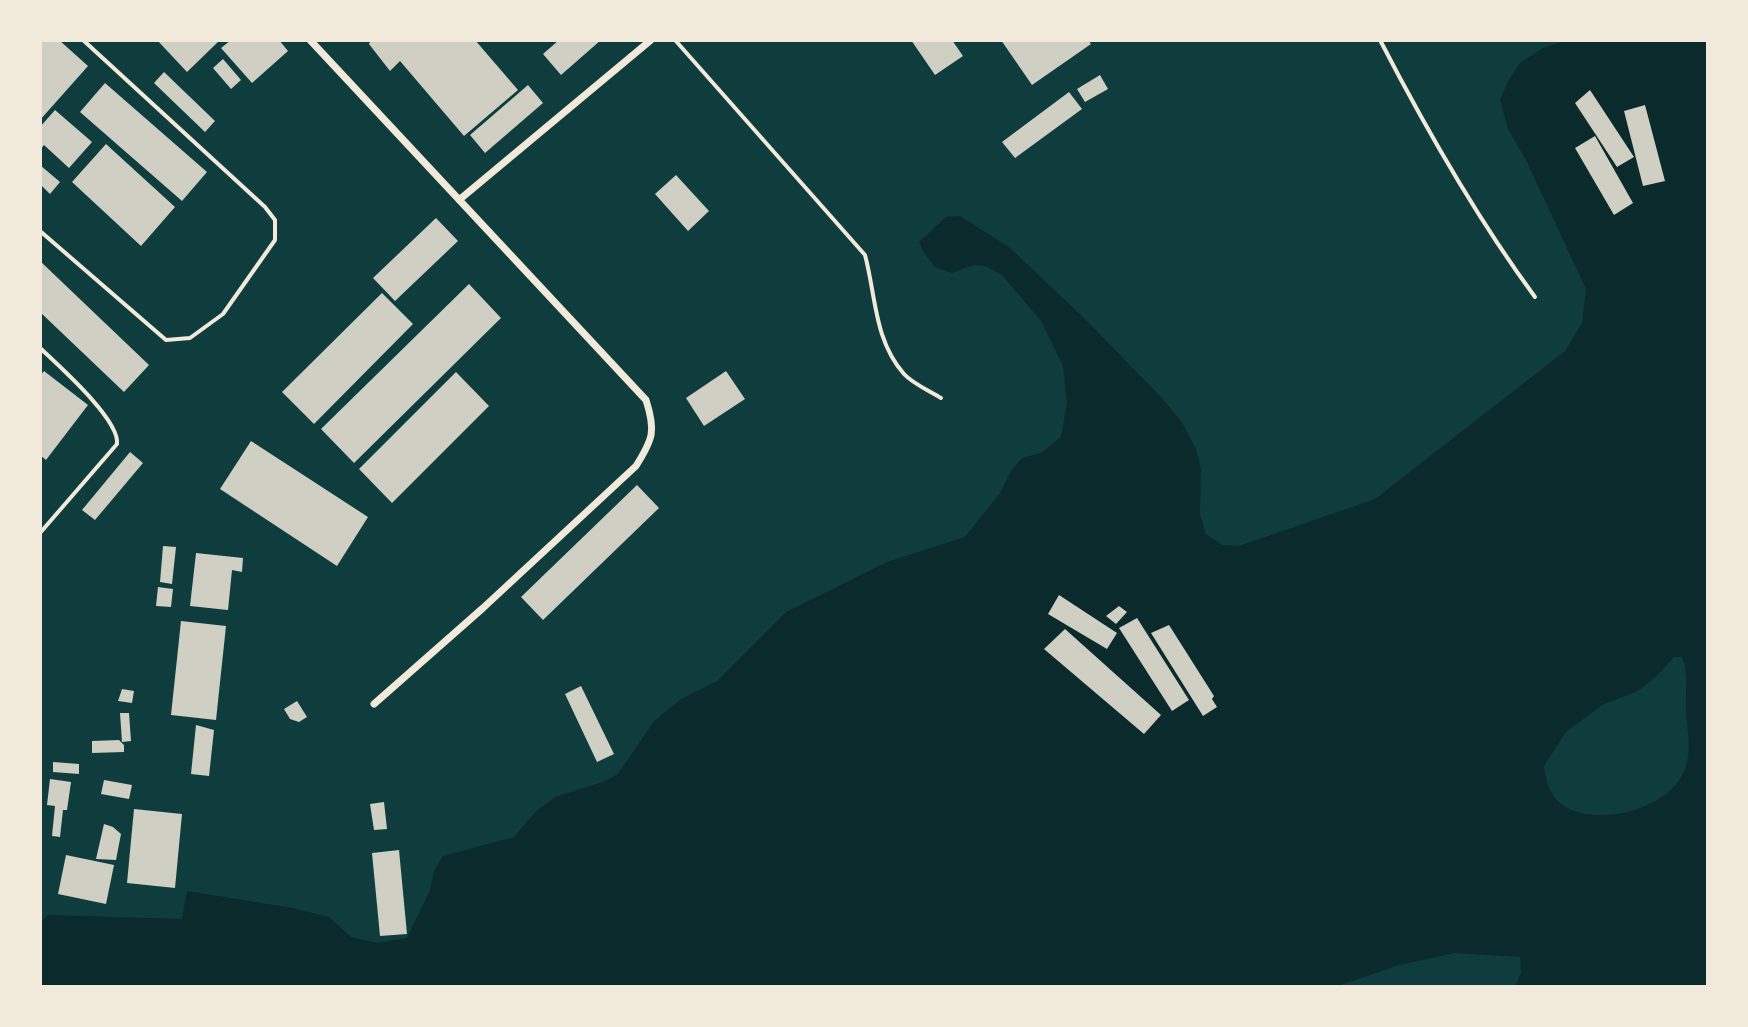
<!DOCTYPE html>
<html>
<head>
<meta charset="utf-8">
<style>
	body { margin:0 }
	#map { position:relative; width:1748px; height:1027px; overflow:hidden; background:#0f3d3e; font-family:Bitter,serif }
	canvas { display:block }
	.frame { position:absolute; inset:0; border:42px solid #f1e9da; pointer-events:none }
</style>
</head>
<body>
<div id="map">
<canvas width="1748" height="1027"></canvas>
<div class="frame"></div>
</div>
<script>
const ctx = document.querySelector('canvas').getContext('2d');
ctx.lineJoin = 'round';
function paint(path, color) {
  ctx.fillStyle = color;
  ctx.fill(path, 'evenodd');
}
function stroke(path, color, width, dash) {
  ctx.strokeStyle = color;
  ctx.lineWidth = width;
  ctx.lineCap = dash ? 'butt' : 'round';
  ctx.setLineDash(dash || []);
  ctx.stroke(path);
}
paint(new Path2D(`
	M1568,40h140v947h-193l6,-15 -1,-15 -66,-4 -58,13 -61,21h-1295v-64l8,-8 134,4 5,-28 106,17 36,9 22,20 27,6 29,-5 23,-48 4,-19 9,-15 71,-19 22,-26 19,-14 48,-15 15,-8 36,-53 27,-22 36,-18 69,-69 101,-50 78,-25 35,-44 11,-22 11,-13 19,-5 20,-16 6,-34 -4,-37 -22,-45 -39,-46 -16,-9 -12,-1 -22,8 -17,-6 -11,-14 -5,-11 27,-25 14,-1 49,31 77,73 75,77 20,24 15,28 5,20 -1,46 6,19 16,11 17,1 136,-47 190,-148 17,-28 4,-34 -59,-127 -19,-33 -8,-29 8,-19 13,-19 22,-14zM1674,657h8c7,18 3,35 4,54 1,22 8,45 -5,66 -19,34 -88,51 -120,27 -12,-9 -15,-24 -17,-38l22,-34 38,-28 34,-13 20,-16z`), '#0a2a2b');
paint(new Path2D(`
	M40,40h19l29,26 -48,54z
	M157,40h63l-33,32z
	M231,40h48l9,11 -36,32 -31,-35z
	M371,40h104l43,50 -54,46 -64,-75 -10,10 -21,-27z
	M559,40h42l-40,35 -18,-21z
	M911,40h41l11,16 -28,19z
	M1001,40h87l3,4 -59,41z
	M223,59l18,21 -10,9 -18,-21z
	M164,72l51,49 -10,11 -51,-49z
	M1100,75l8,14 -23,13 -8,-13z
	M105,83l102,89 -25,29 -102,-89z
	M528,85l15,18 -58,50 -15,-18z
	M1590,90l44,67 -17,10 -42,-64z
	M1069,92l13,17 -67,49 -13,-16z
	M1645,105l20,76 -22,5 -19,-75z
	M55,110l37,32 -23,26 -25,-23 -4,5v-23z
	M1595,136l38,67 -19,12 -39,-67z
	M106,144l69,63 -34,39 -69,-64z
	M40,165l20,17 -10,12 -10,-10z
	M676,175l33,36 -21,20 -33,-37z
	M436,218l22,23 -63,60 -22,-23z
	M40,261l109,104 -25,27 -84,-80z
	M469,284l32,34 -147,145 -33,-34z
	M382,293l31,31 -99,100 -32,-32z
	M44,371l44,34 -42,55 -6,-5v-79z
	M726,371l19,28 -41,27 -18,-28z
	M456,372l33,34 -97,97 -33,-34z
	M251,441l117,76 -31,49 -117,-77z
	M130,452l13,11 -48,57 -13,-10z
	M637,485l22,23 -116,112 -22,-23z
	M163,546l13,1 -4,37 -12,-2z
	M196,553l47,5 -1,14 -10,-2 -4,40 -38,-4z
	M158,587l15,2 -2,18 -15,-1z
	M1059,595l58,38 -10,16 -59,-35z
	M1119,606l8,6 -11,12 -10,-8z
	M1137,618l52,82 -17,11 -53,-83z
	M181,621l45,5 -10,94 -45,-5z
	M1169,625l45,71 -2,3 5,8 -14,9 -52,-83z
	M1065,629l96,86 -17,19 -100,-85z
	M581,686l33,68 -17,8 -32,-68z
	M122,689l12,2 -2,12 -14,-2z
	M297,701l10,16 -8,5 -9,-3 -6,-10z
	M120,713h9l2,28 -9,1z
	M196,725l18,5 -5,46 -18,-2z
	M119,740l5,5v7l-32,1v-12z
	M53,762l26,2v10l-26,-2z
	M50,779l21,3 -4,28h-4l-3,27 -8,-1 3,-30 -8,-1z
	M104,780l28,5 -3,14 -28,-5z
	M384,802l3,27 -13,1 -4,-26z
	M134,809l48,5 -7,74 -48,-5z
	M104,824l9,3 8,7 -5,26 -20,-1z
	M399,850l8,84 -27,2 -8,-83z
	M66,855l48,10 -8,39 -48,-10z`), '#cfcfc3');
stroke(new Path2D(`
	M675,40l190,215c11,41 9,85 39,119 9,10 26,17 37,24
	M1380,40c46,89 96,177 155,257
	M40,231l126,109 24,-2 33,-24 52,-74v-20l-10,-13 -182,-167
	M40,348c19,18 80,72 77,96l-77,89`), '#f1e9da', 4);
stroke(new Path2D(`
	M310,40l336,360c10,31 7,39 -10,66l-153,142 -109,96
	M459,200l192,-160`), '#f1e9da', 7);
</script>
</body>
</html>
